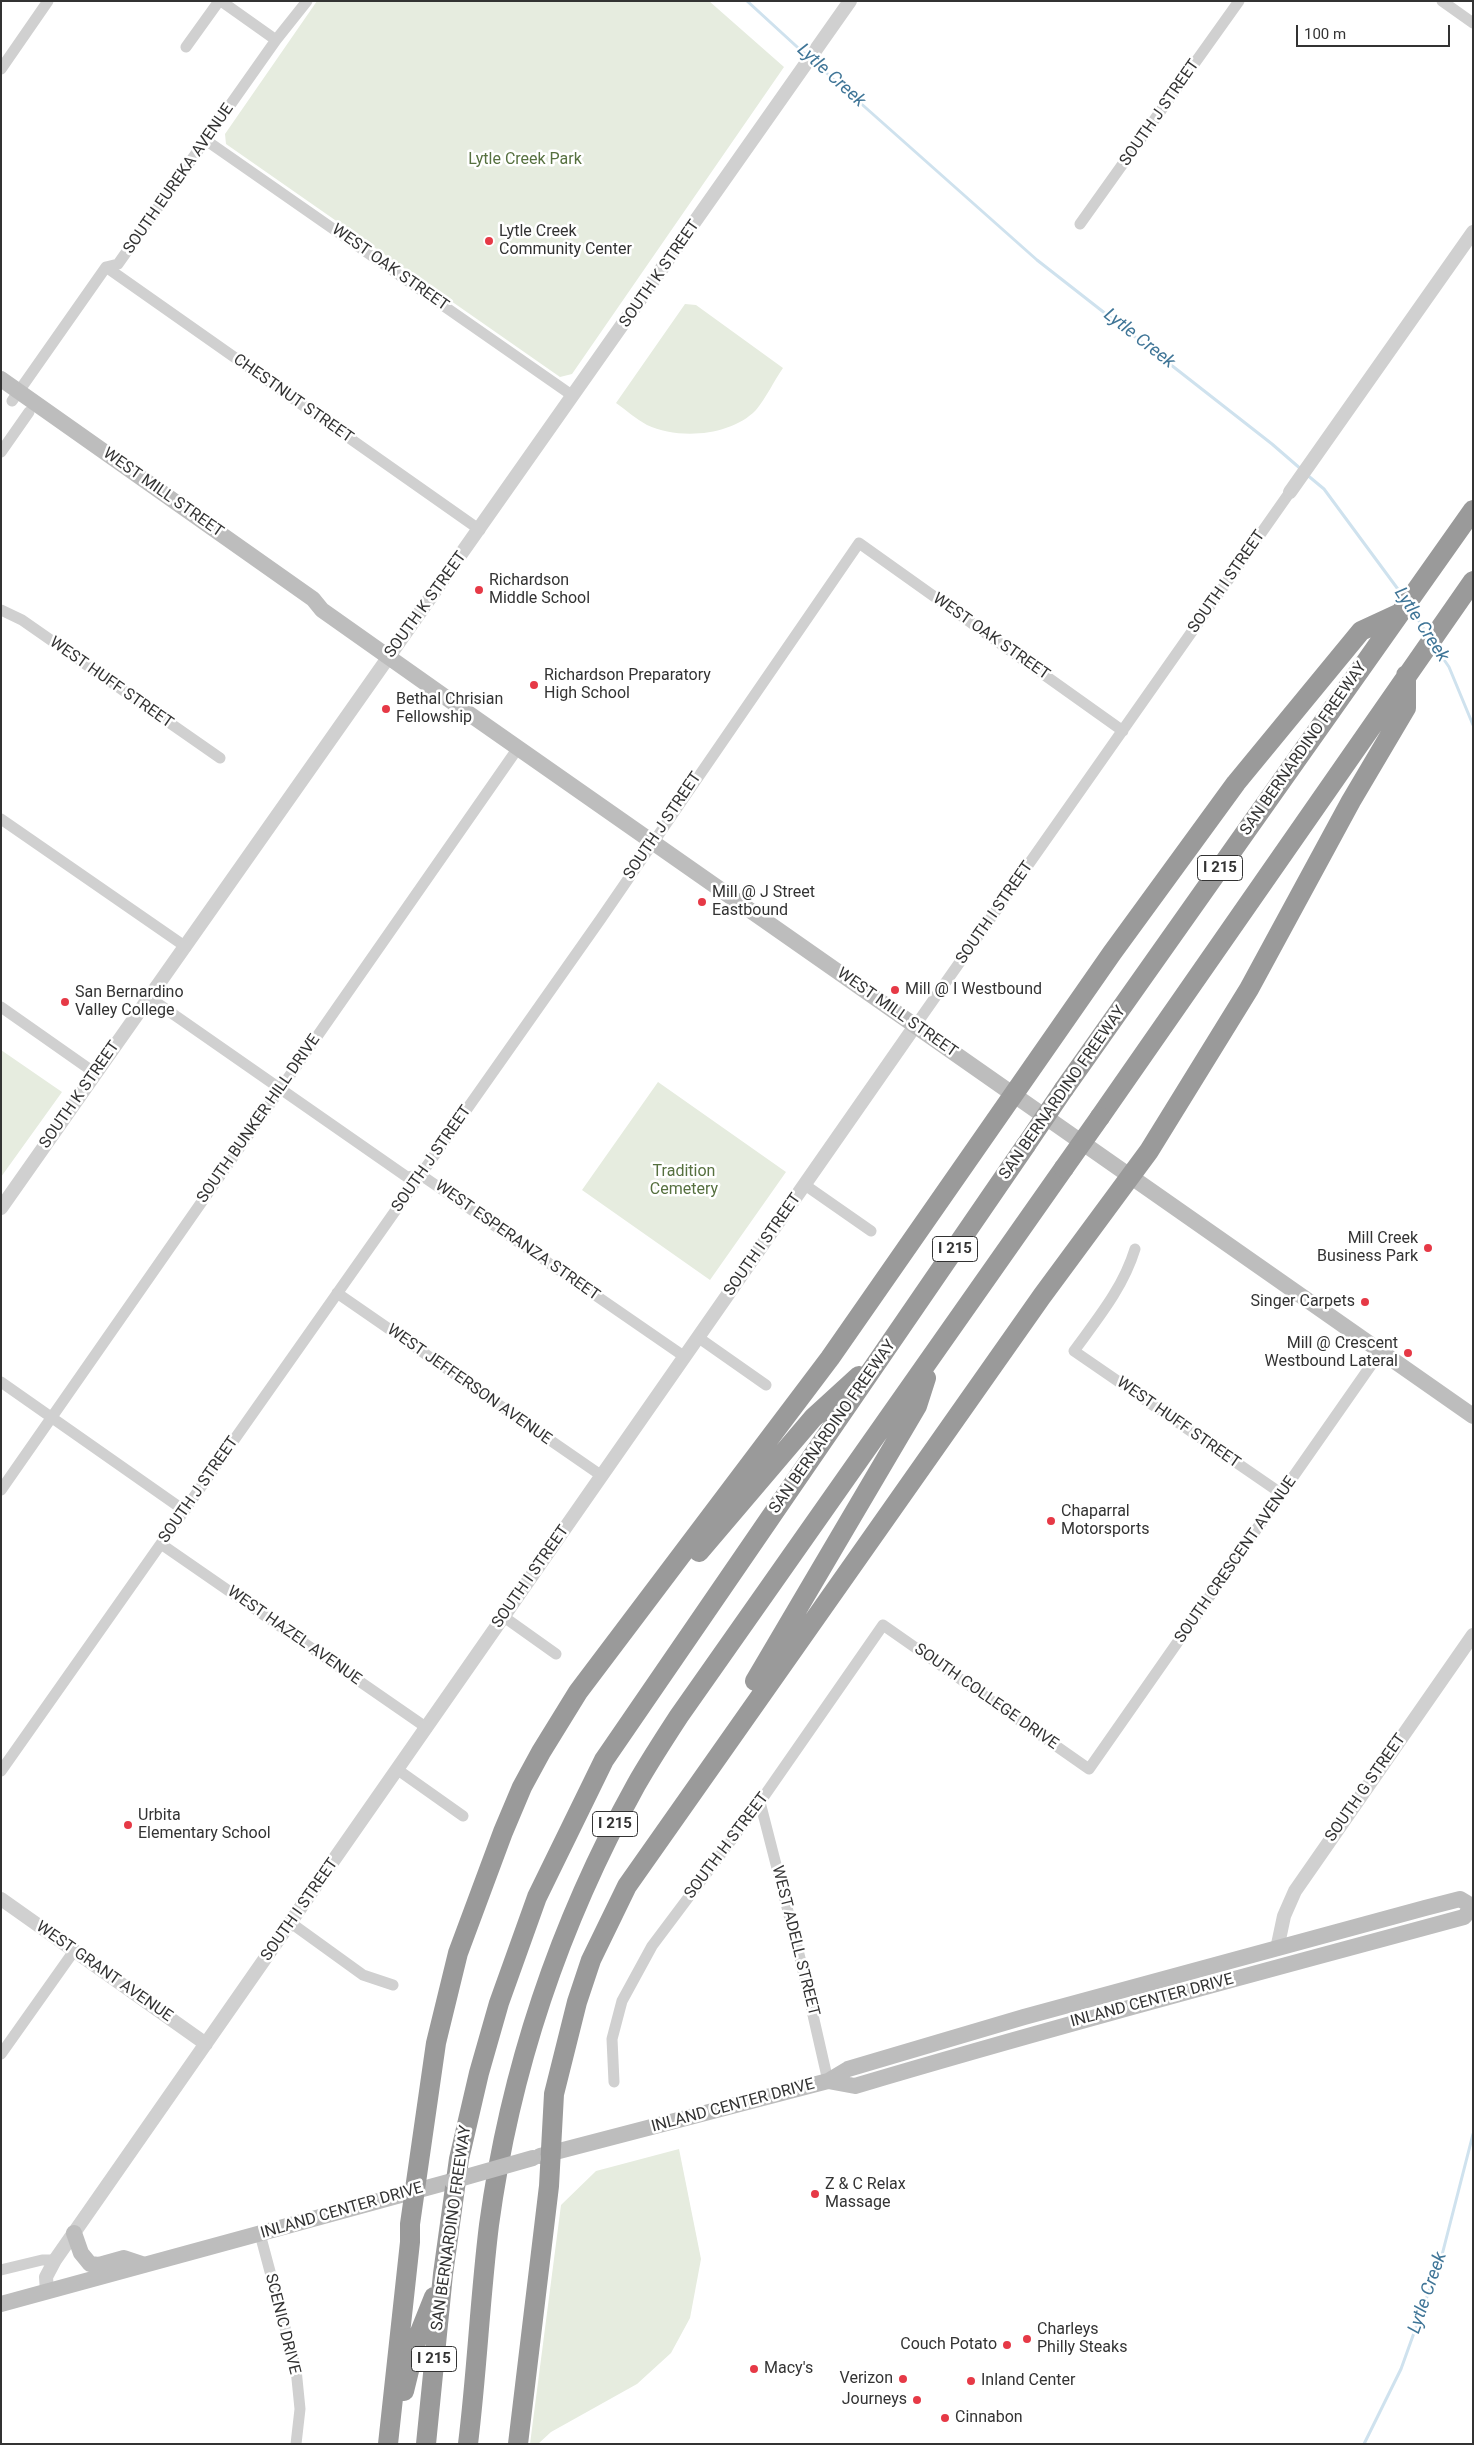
<!DOCTYPE html>
<html>
<head>
<meta charset="utf-8">
<style>
	body { margin:0 }
	#map { position:relative; width:1474px; height:2445px; overflow:hidden; background:#fff; font-family:Roboto,sans-serif }
	canvas { display:block }
	.frame { position:absolute; inset:0; border:2px solid #333; pointer-events:none }
	.scale { position:absolute; left:1296px; top:25px; width:154px; height:22px; box-sizing:border-box; border:2px solid #333; border-top:0; padding-left:6px; font-size:15px; line-height:18px; white-space:nowrap; color:#333; -webkit-text-stroke:4px #fff; paint-order:stroke }
</style>
</head>
<body>
<div id="map">
<canvas width="1474" height="2445"></canvas>
<div class="frame"></div>
<div class="scale">100 m</div>
</div>
<script>
const ctx = document.querySelector('canvas').getContext('2d');
ctx.lineJoin = 'round';
function paint(path, color) {
  ctx.fillStyle = color;
  ctx.fill(path, 'evenodd');
}
function stroke(path, color, width, dash) {
  ctx.strokeStyle = color;
  ctx.lineWidth = width;
  ctx.lineCap = dash ? 'butt' : 'round';
  ctx.setLineDash(dash || []);
  ctx.stroke(path);
}
function write(font, color, halo, rows, align = 'center') {
  ctx.font = font + ' Roboto,sans-serif';
  ctx.lineWidth = 5;
  ctx.setLineDash([]);
  ctx.textBaseline = 'middle';
  ctx.strokeStyle = halo;
  ctx.fillStyle = color;
  for (const [text, x, y, turn = 0] of rows) {
    ctx.save();
    ctx.translate(x, y);
    ctx.rotate((+turn || 0) * Math.PI / 180);
    ctx.textAlign = isNaN(turn) ? turn : align;
    if (halo) ctx.strokeText(text, 0, 0);
    ctx.fillText(text, 0, 0);
    ctx.restore();
  }
}
paint(new Path2D(`
	M317,1h392l75,66 -212,307 -12,3 -334,-233 -1,-10z
	M685,304l11,1 87,63c-9,13 -17,30 -27,42 -25,26 -77,30 -109,15 -11,-6 -21,-15 -31,-22z
	M1,1050l61,42 -61,85z
	M658,1082l128,90 -76,108 -128,-90z
	M679,2149l22,110 -11,59 -19,35 -34,31 -86,48 -13,12h-8l31,-239 35,-34z`), '#e6ecdf');
stroke(new Path2D(`
	M747,1l60,55
	M812,60l225,200 235,184 30,26
	M1306,474l18,15 79,107
	M1412,610l15,24
	M1436,648l13,19 24,58
	M1364,2444l37,-75 41,-114 31,-121`), '#cfe2ee', 3);
stroke(new Path2D(`
	M221,1l55,39
	M1442,1l31,22
	M186,47l33,-46
	M1,69l47,-68
	M207,141l366,255
	M1080,224l159,-223
	M106,267l374,263
	M12,401l94,-134 12,-3 158,-224 31,-39
	M1,452l28,-40
	M1,610l21,10 198,138
	M1,819l185,128
	M150,998l257,179 14,-2 264,182
	M1,1007l94,66
	M915,1026l375,-534
	M805,1185l66,46
	M1135,1249c-12,39 -37,69 -61,102l208,143
	M337,1293l265,183
	M699,1338l67,47
	M1,1382l184,129
	M1,1490l517,-742
	M161,1544l266,184
	M504,1617l52,37
	M398,1770l65,46
	M1,1771l599,-851 259,-377 264,188
	M760,1802l40,156 28,123
	M291,1923l72,52 30,10
	M1,2054l73,-103
	M614,2082l-2,-43 10,-38 30,-55 108,-144 123,-177 206,144 292,-418
	M260,2234l36,135 4,40 -4,35
	M1,2270l41,-10h13`), '#d0d0d0', 11);
stroke(new Path2D(`
	M1290,492l183,-260
	M1,1208l849,-1207
	M1,1899l205,145
	M1277,1949l7,-33 11,-25 178,-256
	M47,2292l-1,-15 9,-17 860,-1234`), '#d0d0d0', 14);
stroke(new Path2D(`
	M1,379l312,220 9,11 126,89 1025,717
	M828,2081l27,5c202,-60 406,-114 609,-169l9,-11
	M540,2156l288,-75 20,-12 176,-52 401,-109 35,-9 12,7
	M74,2233l7,20 9,11 9,1 25,-7 18,6
	M1,2304l451,-123`), '#bdbdbd', 16);
stroke(new Path2D(`
	M1064,1089l409,-579
	M1100,1117l373,-536
	M699,1552l114,-134 46,-42
	M755,1681l162,-275 9,-28
	M404,2391l12,-49 18,-45
	M388,2444l22,-202v-18l26,-181 22,-90 45,-121 19,-45 19,-35 37,-60 252,-334 282,-405 124,-170 125,-152 39,-18
	M426,2444l17,-170 16,-115 20,-86 20,-70 38,-106 67,-137 422,-615
	M468,2444c9,-73 12,-146 21,-219 21,-155 71,-303 147,-440 13,-23 28,-46 43,-69l385,-548
	M518,2444l31,-258 5,-92 23,-92 14,-42 36,-74 415,-590 107,-145 100,-162 102,-188 55,-93v-33`), '#9a9a9a', 20);
stroke(new Path2D(`
	M452,2181l81,-23`), '#bdbdbd', 16);
stroke(new Path2D(`
	M1026,1145l38,-56
	M1064,1168l36,-51`), '#9a9a9a', 20);
for (const [x, y, r, color] of [
	[489,241,5,"#e63946"],
	[479,590,5,"#e63946"],
	[534,685,5,"#e63946"],
	[386,709,5,"#e63946"],
	[702,902,5,"#e63946"],
	[895,990,5,"#e63946"],
	[65,1002,5,"#e63946"],
	[1428,1248,5,"#e63946"],
	[1365,1302,5,"#e63946"],
	[1408,1353,5,"#e63946"],
	[1051,1521,5,"#e63946"],
	[128,1825,5,"#e63946"],
	[815,2194,5,"#e63946"],
	[1027,2339,5,"#e63946"],
	[1007,2345,5,"#e63946"],
	[754,2369,5,"#e63946"],
	[903,2379,5,"#e63946"],
	[971,2381,5,"#e63946"],
	[917,2400,5,"#e63946"],
	[945,2418,5,"#e63946"]
]) {
  const dot = new Path2D();
  dot.arc(x, y, r, 0, 2 * Math.PI);
  ctx.fillStyle = color;
  ctx.fill(dot);
  stroke(dot, '#fff', 2);
}
for (const [x, y, w] of [
	[1220,868,45],
	[955,1249,45],
	[615,1824,45],
	[434,2359,45]
]) {
  const box = new Path2D();
  box.roundRect(x - w / 2, y - 12.5, w, 25, 4);
  ctx.fillStyle = '#fff';
  ctx.fill(box);
  stroke(box, '#333', 1);
}
write('bold 15px', '#333', null, [
	["I 215",1220,868],
	["I 215",955,1249],
	["I 215",615,1824],
	["I 215",434,2359]
]);
write('16px', '#333', '#fff', [
	["SOUTH J STREET",1160,113,-55],
	["SOUTH EUREKA AVENUE",179,179,-55],
	["WEST OAK STREET",390,268,35],
	["SOUTH K STREET",660,274,-55],
	["CHESTNUT STREET",293,399,35],
	["WEST MILL STREET",163,493,35],
	["SOUTH I STREET",1227,582,-55],
	["SOUTH K STREET",426,605,-54],
	["WEST OAK STREET",991,637,35],
	["WEST HUFF STREET",111,683,35],
	["SAN BERNARDINO FREEWAY",1304,749,-55],
	["SOUTH J STREET",663,826,-56],
	["SOUTH I STREET",995,913,-55],
	["WEST MILL STREET",897,1013,35],
	["SAN BERNARDINO FREEWAY",1063,1093,-55],
	["SOUTH K STREET",80,1095,-55],
	["SOUTH BUNKER HILL DRIVE",259,1119,-55],
	["SOUTH J STREET",432,1159,-55],
	["WEST ESPERANZA STREET",517,1241,35],
	["SOUTH I STREET",763,1245,-55],
	["WEST JEFFERSON AVENUE",469,1385,35],
	["WEST HUFF STREET",1178,1423,35],
	["SAN BERNARDINO FREEWAY",833,1427,-55],
	["SOUTH J STREET",199,1490,-55],
	["SOUTH CRESCENT AVENUE",1236,1560,-55],
	["SOUTH I STREET",531,1577,-55],
	["WEST HAZEL AVENUE",294,1636,35],
	["SOUTH COLLEGE DRIVE",986,1697,35],
	["SOUTH G STREET",1366,1788,-55],
	["SOUTH H STREET",727,1846,-53],
	["SOUTH I STREET",300,1910,-55],
	["WEST ADELL STREET",795,1941,76],
	["WEST GRANT AVENUE",104,1972,35],
	["INLAND CENTER DRIVE",1152,2001,-15],
	["INLAND CENTER DRIVE",733,2106,-15],
	["INLAND CENTER DRIVE",342,2211,-16],
	["SAN BERNARDINO FREEWAY",452,2228,-82],
	["SCENIC DRIVE",282,2324,76]
]);
write('16px', '#56703f', '#fff', [
	["Lytle Creek Park",525,160],
	["Tradition",684,1172],
	["Cemetery",684,1190]
]);
write('16px', '#333', '#fff', [
	["Lytle Creek",499,232],
	["Community Center",499,250],
	["Richardson",489,581],
	["Middle School",489,599],
	["Richardson Preparatory",544,676],
	["High School",544,694],
	["Bethal Chrisian",396,700],
	["Fellowship",396,718],
	["Mill @ J Street",712,893],
	["Eastbound",712,911],
	["Mill @ I Westbound",905,990],
	["San Bernardino",75,993],
	["Valley College",75,1011],
	["Mill Creek",1418,1239,"right"],
	["Business Park",1418,1257,"right"],
	["Singer Carpets",1355,1302,"right"],
	["Mill @ Crescent",1398,1344,"right"],
	["Westbound Lateral",1398,1362,"right"],
	["Chaparral",1061,1512],
	["Motorsports",1061,1530],
	["Urbita",138,1816],
	["Elementary School",138,1834],
	["Z & C Relax",825,2185],
	["Massage",825,2203],
	["Charleys",1037,2330],
	["Philly Steaks",1037,2348],
	["Couch Potato",997,2345,"right"],
	["Macy's",764,2369],
	["Verizon",893,2379,"right"],
	["Inland Center",981,2381],
	["Journeys",907,2400,"right"],
	["Cinnabon",955,2418]
], 'left');
write('italic 18px', '#3f7597', '#fff', [
	["Lytle Creek",831,76,42],
	["Lytle Creek",1139,339,38],
	["Lytle Creek",1421,625,57],
	["Lytle Creek",1428,2293,-71]
]);
</script>
</body>
</html>
